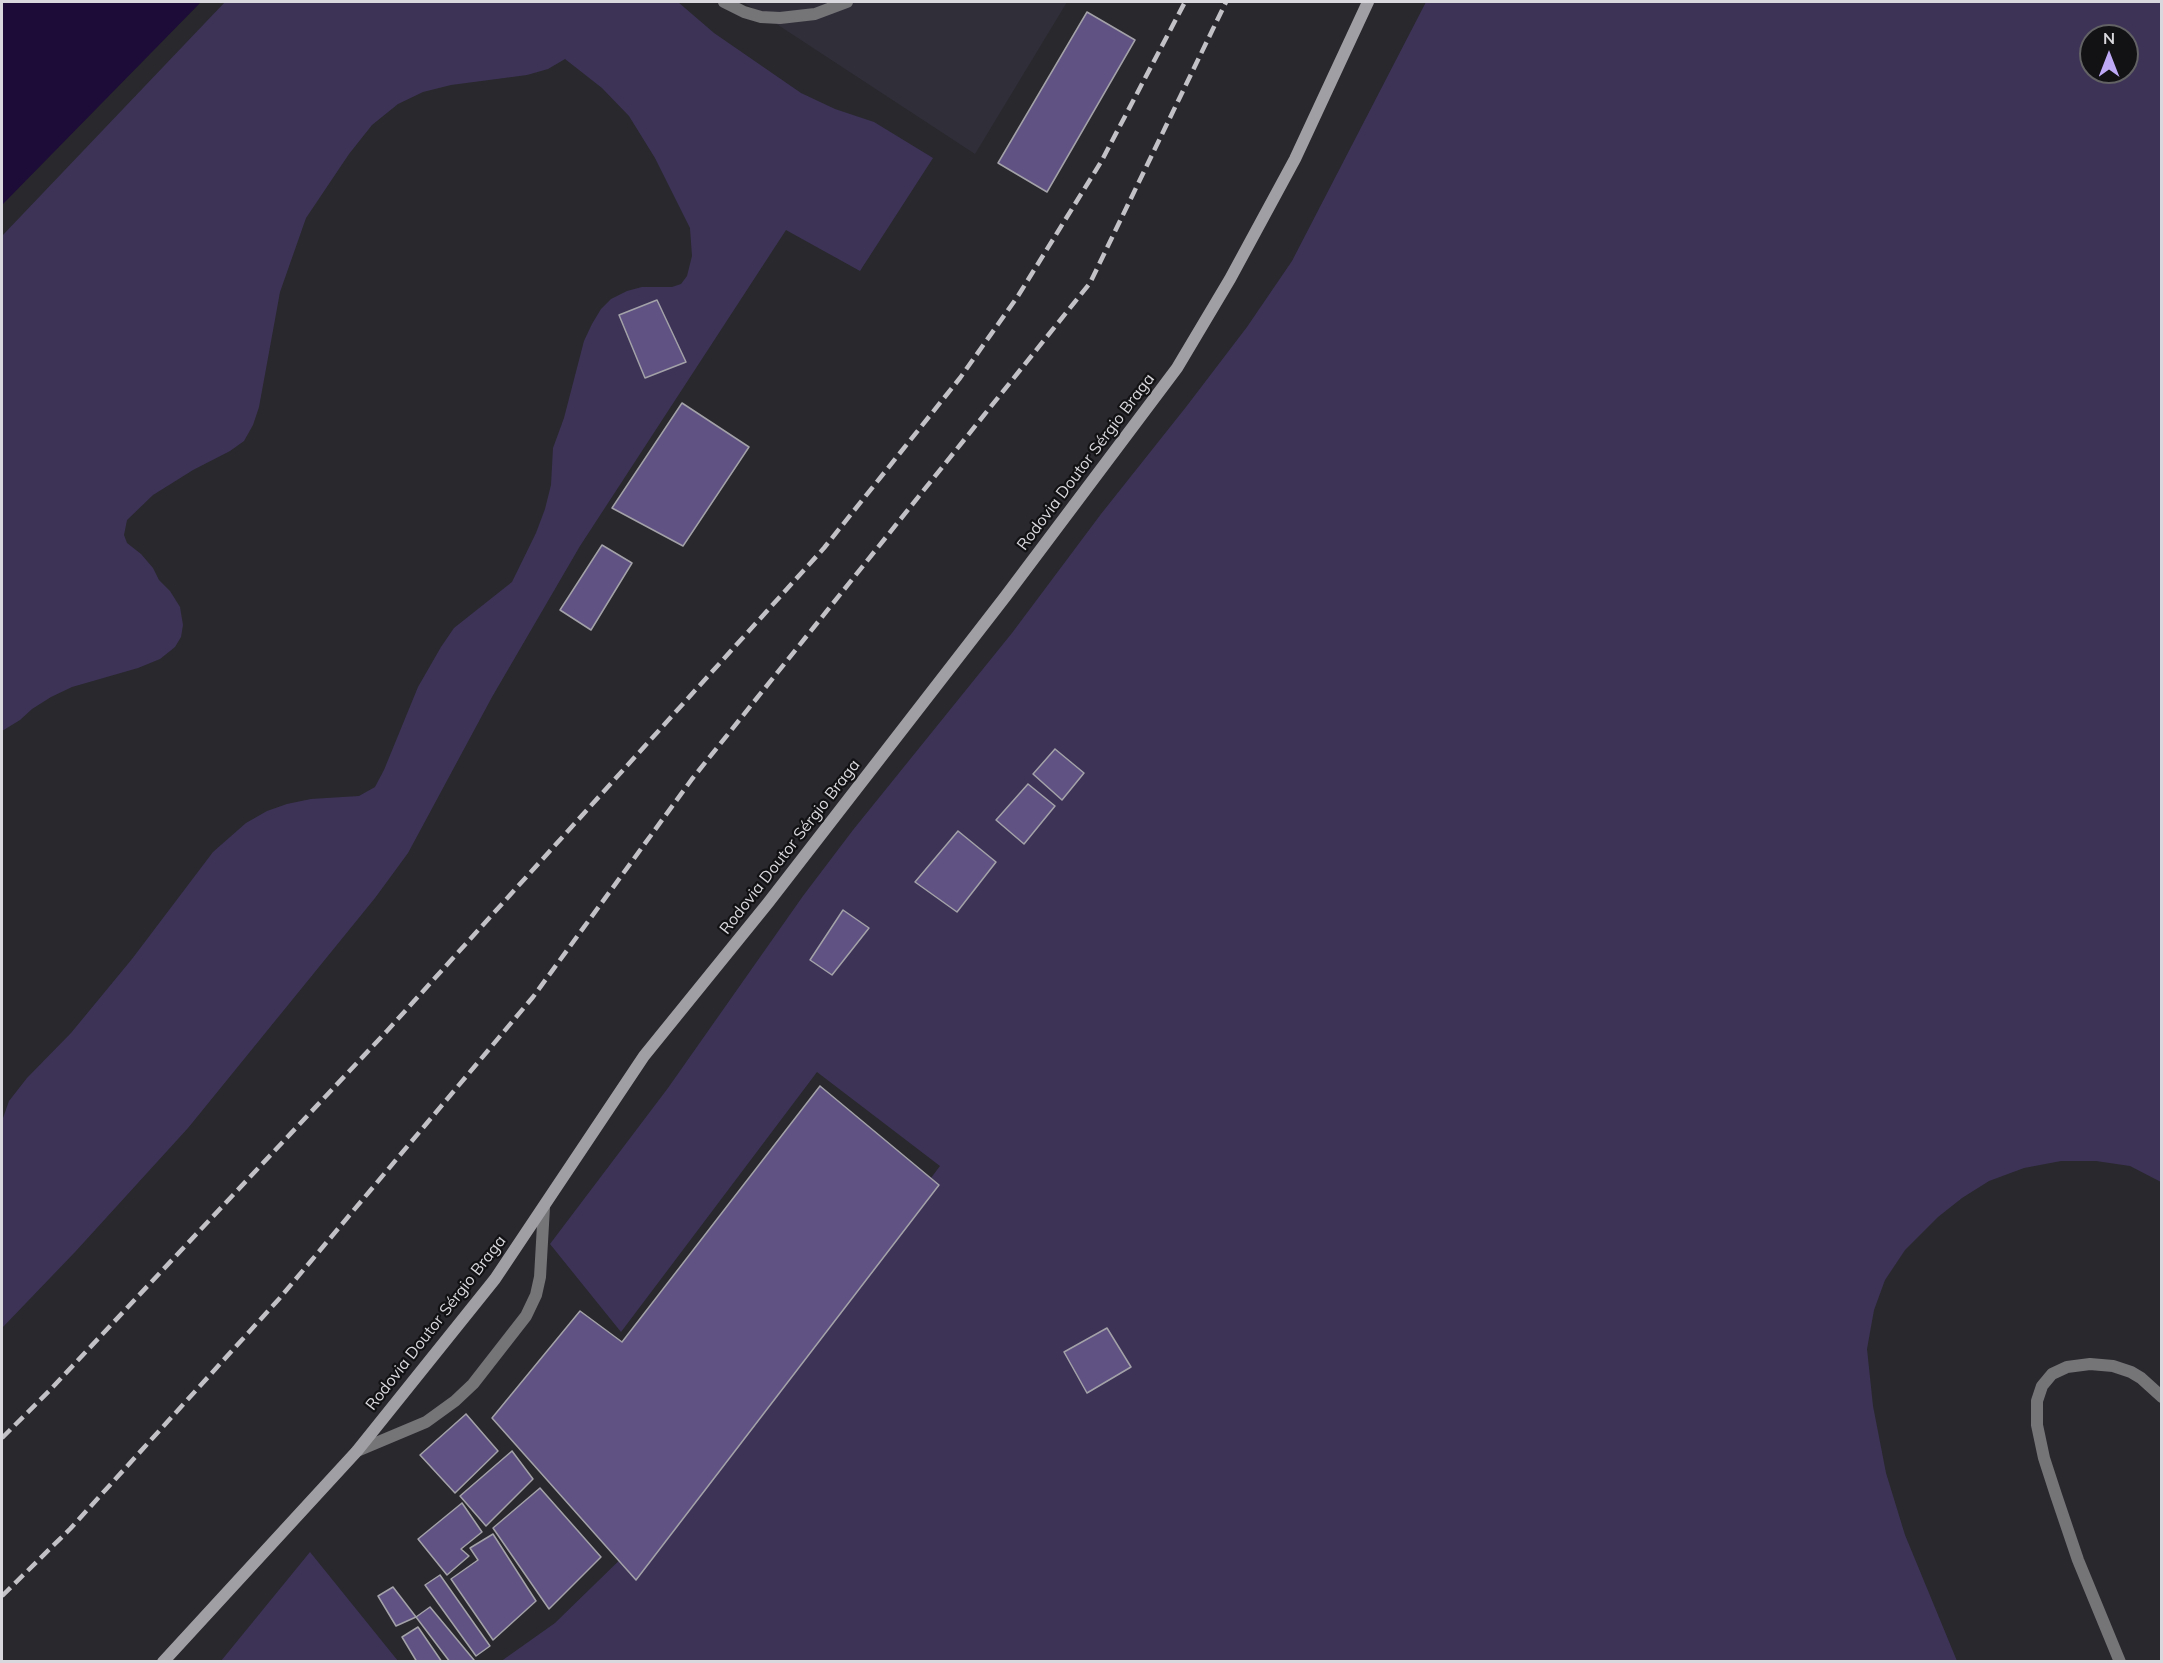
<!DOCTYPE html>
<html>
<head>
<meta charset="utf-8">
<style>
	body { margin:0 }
	#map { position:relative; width:2163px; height:1663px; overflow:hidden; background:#29282d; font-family:Mulish,sans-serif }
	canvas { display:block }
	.frame { position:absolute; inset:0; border:3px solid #d9d8dc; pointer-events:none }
	.north { position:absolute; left:2079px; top:24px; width:60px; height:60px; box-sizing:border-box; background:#121114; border:2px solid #626164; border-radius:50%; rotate:0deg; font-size:16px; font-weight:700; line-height:24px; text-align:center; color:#d9d8dc }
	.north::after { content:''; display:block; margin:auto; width:21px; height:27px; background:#bda9f5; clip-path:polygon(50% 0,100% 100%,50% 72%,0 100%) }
</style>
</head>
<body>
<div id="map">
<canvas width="2163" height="1663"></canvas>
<div class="frame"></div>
<div class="north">N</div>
</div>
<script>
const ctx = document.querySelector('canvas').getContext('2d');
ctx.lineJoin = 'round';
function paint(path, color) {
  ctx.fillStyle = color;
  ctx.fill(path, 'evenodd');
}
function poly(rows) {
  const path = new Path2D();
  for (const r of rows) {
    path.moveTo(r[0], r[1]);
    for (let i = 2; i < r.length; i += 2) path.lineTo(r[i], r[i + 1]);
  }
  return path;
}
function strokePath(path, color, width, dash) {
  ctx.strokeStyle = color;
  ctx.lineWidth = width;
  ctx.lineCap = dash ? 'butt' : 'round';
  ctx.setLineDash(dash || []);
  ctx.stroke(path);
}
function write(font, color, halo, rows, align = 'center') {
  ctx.font = font + ' Mulish,sans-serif';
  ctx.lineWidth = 4.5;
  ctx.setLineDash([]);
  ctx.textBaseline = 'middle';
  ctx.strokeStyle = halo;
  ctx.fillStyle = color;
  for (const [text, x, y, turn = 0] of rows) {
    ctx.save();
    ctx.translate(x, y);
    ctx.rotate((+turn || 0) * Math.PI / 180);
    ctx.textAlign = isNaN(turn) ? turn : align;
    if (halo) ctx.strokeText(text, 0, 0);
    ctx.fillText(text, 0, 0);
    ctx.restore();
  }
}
const built = poly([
	[743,2,1067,2,975,154]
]);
const green = poly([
	[225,2,678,2,714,33,801,93,835,109,874,122,933,158,860,271,786,230,580,546,492,697,408,853,375,898,188,1128,75,1252,2,1328,2,1121,9,1101,27,1078,71,1033,132,959,213,852,246,823,267,811,287,804,311,799,359,796,375,787,384,770,418,687,441,647,454,628,512,582,536,533,545,509,551,485,553,448,564,418,584,341,592,324,601,309,611,299,627,291,642,287,672,287,681,284,687,276,692,256,690,228,655,158,629,116,602,88,565,59,548,69,527,75,451,85,423,92,398,104,372,125,349,154,306,218,280,292,259,407,253,425,244,441,230,451,193,470,153,495,127,520,124,535,127,543,141,554,153,568,159,580,170,591,180,607,183,625,181,637,175,647,160,659,138,668,72,687,51,697,32,709,20,720,2,731,2,236],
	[1426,2,2161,2,2161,1182,2130,1166,2096,1161,2061,1161,2024,1168,1989,1181,1962,1198,1938,1217,1905,1250,1885,1280,1874,1310,1867,1349,1873,1406,1886,1473,1905,1535,1957,1661,500,1662,555,1623,671,1510,778,1381,940,1166,817,1072,621,1332,550,1244,668,1088,803,896,853,830,1012,633,1101,514,1186,407,1247,327,1292,261],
	[2091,36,2127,36,2127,72,2091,72],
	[310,1552,398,1661,221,1661]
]);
const water = poly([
	[2,2,201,2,2,205]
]);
const building = poly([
	[1087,12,1135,40,1047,192,998,163,1087,12],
	[657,300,686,362,645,378,619,315,657,300],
	[682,403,749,447,683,546,612,508,682,403],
	[602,545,632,563,591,630,560,610,602,545],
	[1055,749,1084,773,1062,800,1033,774,1055,749],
	[1028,784,1055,806,1024,844,996,820,1028,784],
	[958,831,996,862,957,912,915,882,958,831],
	[843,910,869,928,832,975,810,960,843,910],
	[820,1086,939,1185,636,1580,492,1418,580,1311,622,1342,820,1086],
	[1107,1328,1131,1367,1087,1393,1064,1352,1107,1328],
	[466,1414,498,1451,455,1493,420,1455,466,1414],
	[512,1451,533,1479,486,1526,460,1496,512,1451],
	[540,1488,601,1557,549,1609,493,1528,540,1488],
	[462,1503,482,1532,461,1549,469,1556,447,1575,418,1539,462,1503],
	[493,1534,536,1601,493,1640,451,1579,478,1560,470,1548,493,1534],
	[440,1575,490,1646,476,1656,425,1585,440,1575],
	[393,1587,416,1617,396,1626,378,1596,393,1587],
	[430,1607,474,1660,472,1662,450,1662,416,1617,430,1607],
	[418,1627,442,1662,417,1662,402,1637,418,1627]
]);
const lane = poly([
	[724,2,744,12,761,17,780,18,815,14,847,2],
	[357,1451,426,1422,455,1401,473,1384,526,1316,536,1295,540,1277,544,1207]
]);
const street = poly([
	[2120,1662,2078,1560,2056,1495,2044,1458,2037,1425,2037,1401,2042,1386,2052,1374,2067,1367,2090,1364,2113,1366,2131,1372,2141,1378,2162,1397]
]);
const secondary = poly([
	[163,1662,357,1451,495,1279,644,1056,768,903,1005,597,1177,368,1230,279,1295,159,1368,2]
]);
const rail = poly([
	[2,1438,50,1390,387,1031,824,548,960,378,1018,296,1101,162,1185,2],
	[2,1596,70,1529,279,1299,533,997,692,779,1090,283,1226,2]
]);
const streetNames = [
	["Rodovia Doutor Sérgio Braga",1086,462,-53],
	["Rodovia Doutor Sérgio Braga",790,847,-52],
	["Rodovia Doutor Sérgio Braga",436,1323,-52]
];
paint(built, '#302e39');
paint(green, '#3d3357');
paint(water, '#1c0c37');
paint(building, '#605384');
strokePath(building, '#a4a2a9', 1.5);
strokePath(lane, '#757477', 12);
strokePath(street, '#757477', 12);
strokePath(secondary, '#a09fa4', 12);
strokePath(rail, '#c2c1c6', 4.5, [12, 6]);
write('16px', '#d9d8dc', '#121114', streetNames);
</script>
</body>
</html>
